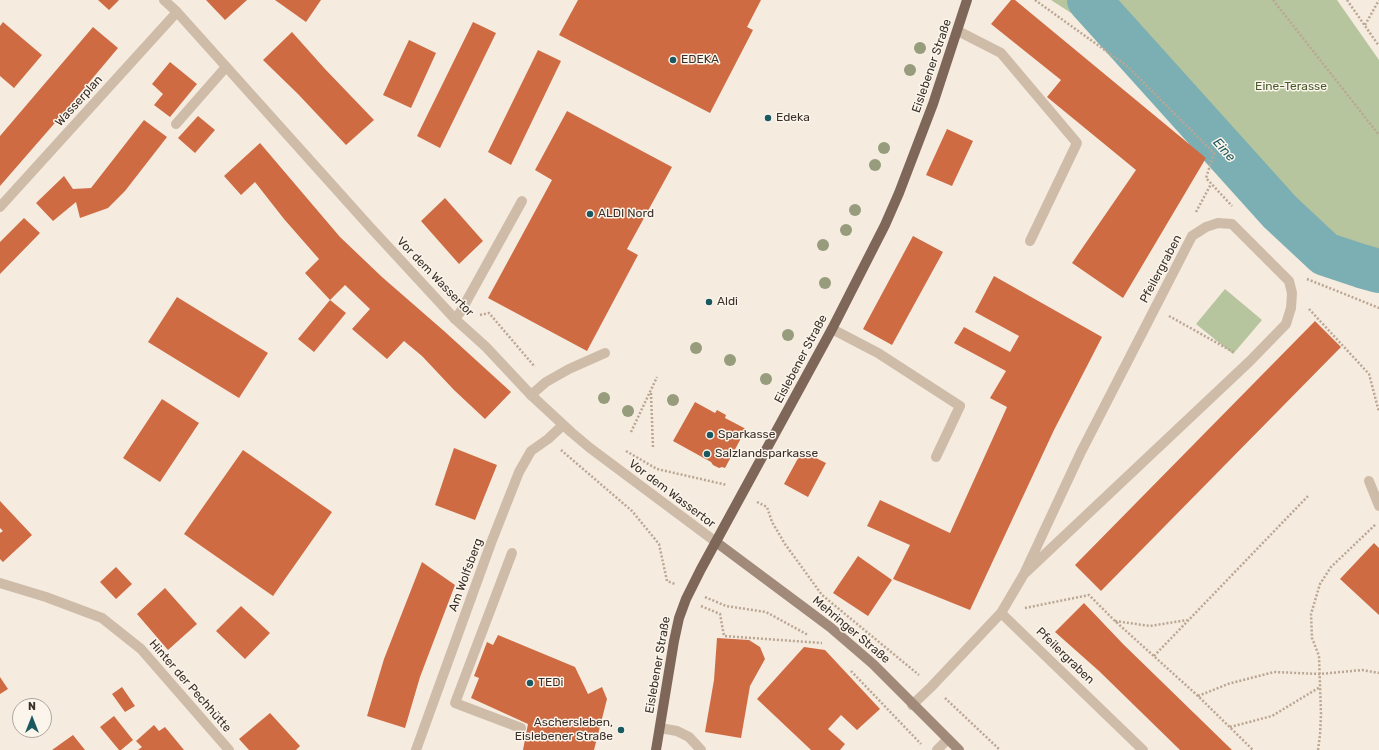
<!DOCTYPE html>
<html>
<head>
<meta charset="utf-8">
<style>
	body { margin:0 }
	#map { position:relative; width:1379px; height:750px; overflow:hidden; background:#f5ebdf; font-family:Rubik,sans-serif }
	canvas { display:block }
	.north { position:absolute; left:12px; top:698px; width:40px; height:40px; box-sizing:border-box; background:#fbf5ec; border:1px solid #aea69e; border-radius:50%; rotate:0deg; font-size:11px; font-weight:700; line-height:16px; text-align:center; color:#3b3029 }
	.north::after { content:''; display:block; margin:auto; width:14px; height:18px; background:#1b5960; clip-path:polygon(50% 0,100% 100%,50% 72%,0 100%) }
</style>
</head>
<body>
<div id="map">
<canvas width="1379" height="750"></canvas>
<div class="north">N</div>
</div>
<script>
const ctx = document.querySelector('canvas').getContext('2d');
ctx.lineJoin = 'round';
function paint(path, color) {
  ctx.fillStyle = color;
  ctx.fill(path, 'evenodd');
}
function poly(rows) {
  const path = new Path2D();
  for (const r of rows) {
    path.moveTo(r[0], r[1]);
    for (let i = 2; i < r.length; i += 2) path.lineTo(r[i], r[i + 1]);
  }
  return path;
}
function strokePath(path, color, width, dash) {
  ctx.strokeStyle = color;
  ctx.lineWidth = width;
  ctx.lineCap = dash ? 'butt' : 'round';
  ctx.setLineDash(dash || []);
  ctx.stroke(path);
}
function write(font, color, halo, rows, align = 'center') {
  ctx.font = font + ' Rubik,sans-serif';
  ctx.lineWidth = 3;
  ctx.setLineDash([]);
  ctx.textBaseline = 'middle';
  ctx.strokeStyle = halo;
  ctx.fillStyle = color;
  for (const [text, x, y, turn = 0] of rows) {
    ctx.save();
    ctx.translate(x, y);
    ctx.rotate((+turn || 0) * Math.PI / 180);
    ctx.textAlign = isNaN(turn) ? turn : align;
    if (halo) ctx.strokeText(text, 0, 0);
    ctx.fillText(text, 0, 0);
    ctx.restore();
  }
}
const green = poly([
	[1051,0,1337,0,1379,60,1379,293,1320,269,1214,131,1124,47],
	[1225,289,1262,320,1233,354,1196,324]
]);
const river = poly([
	[1089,0,1280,212,1325,254,1361,266,1379,271]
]);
const building = poly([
	[98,0,119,0,109,10],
	[206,0,247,0,225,20],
	[275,0,321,0,306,22],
	[578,0,761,0,747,27,753,30,710,113,559,35],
	[1011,0,1015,0,1206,158,1123,298,1072,263,1136,170,1047,97,1061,80,991,24],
	[3,22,42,55,14,88,0,76,0,26],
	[473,22,496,33,440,148,417,136],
	[93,27,118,48,60,117,0,186,0,136],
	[292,32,325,69,374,120,346,145,298,94,263,60],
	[409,40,436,53,411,108,383,95],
	[538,50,561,61,511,165,488,152],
	[170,62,197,84,170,117,154,105,163,94,152,84],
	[567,111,672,167,627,249,638,255,587,351,488,298,552,180,535,170],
	[198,116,215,130,195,153,178,138],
	[144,120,167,137,125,191,108,208,80,218,76,202,53,221,36,203,64,176,73,189,91,188],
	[947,129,973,141,952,186,926,175],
	[260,143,340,237,382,277,444,331,511,392,485,419,454,390,422,356,404,341,387,359,352,329,370,309,345,285,330,300,305,273,319,259,284,219,255,182,241,195,224,176],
	[445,198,483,241,459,264,421,221],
	[24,218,40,233,0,274,0,242],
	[913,236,943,252,892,345,863,329],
	[994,276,1102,337,1054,430,970,610,893,579,910,545,867,526,880,500,950,533,1007,407,990,398,1006,371,954,343,964,327,1010,352,1019,336,975,312],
	[177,297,268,353,239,398,148,342],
	[330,300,346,313,314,352,298,339],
	[1315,321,1341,347,1101,591,1075,565],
	[162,399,199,423,160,482,123,458],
	[695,402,715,413,717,410,726,415,725,418,746,429,725,468,722,467,719,468,713,465,711,462,673,441],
	[454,448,497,465,475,520,435,505],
	[243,450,332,512,273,596,184,534],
	[802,451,826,463,808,497,784,484],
	[0,501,32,535,3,562,0,559,0,533,3,531,0,528],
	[1374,543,1379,548,1379,615,1340,579],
	[858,556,892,580,868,616,833,593],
	[422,562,455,585,420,677,405,728,367,716,384,659],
	[116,567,132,584,116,599,100,582],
	[165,588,197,624,168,650,137,614],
	[1084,603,1123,644,1232,750,1180,750,1099,671,1055,632],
	[241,606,270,633,245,659,216,631],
	[498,635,575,667,588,694,602,687,607,699,594,750,523,750,528,724,471,698,479,678,474,676,487,642,493,645],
	[717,638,749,640,760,647,765,659,750,686,741,738,705,732,714,680],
	[804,647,825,650,880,709,857,730,841,715,828,729,845,744,840,750,811,750,757,699],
	[0,677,8,689,0,694],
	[122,687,135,706,125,712,112,694],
	[270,713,300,746,296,750,249,750,239,739],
	[114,716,133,740,121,750,119,750,100,727],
	[154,725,159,731,165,727,184,750,138,750,142,747,136,741],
	[73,735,85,750,52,750]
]);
const path = poly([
	[1035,0,1127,66,1214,153,1206,178,1232,206],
	[1273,0,1379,135],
	[1347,0,1379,46],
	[1365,25,1379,0],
	[1196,212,1211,184],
	[1307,279,1379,308],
	[1309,309,1369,374,1379,412],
	[480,315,489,313,535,367],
	[1169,316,1235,353],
	[651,393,653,448],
	[631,432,657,377],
	[561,450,632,511,659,544,667,581,675,584],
	[626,451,657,469,727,485],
	[757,502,767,507,772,522,785,544,822,595,919,675],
	[705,597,726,606,766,612,808,635],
	[701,606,720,614,724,636,822,643],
	[1025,608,1089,595,1115,621,1198,696,1253,750],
	[1115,621,1150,626,1187,620],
	[1154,656,1308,496],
	[851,671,921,744],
	[1198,696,1228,684,1274,672,1320,674,1362,670,1379,673],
	[945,698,1000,750],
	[1230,727,1272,716,1320,687],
	[1318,750,1320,735,1321,714,1319,656,1312,638,1311,614,1320,584,1331,567,1376,524]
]);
const service = poly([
	[958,31,1001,53,1077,143,1030,241],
	[176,124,226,67],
	[455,319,461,311,522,201],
	[832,329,878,353,960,406,936,457],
	[531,395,546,382,569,369,605,353],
	[512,553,455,703,521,728]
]);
const minor = poly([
	[164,0,177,12,370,227,455,319,486,347,531,395,571,432,590,448,716,542],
	[0,207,177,12],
	[1369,481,1379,506],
	[0,583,46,597,102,618,141,649,229,750],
	[1001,613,1143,750],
	[912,705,932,686,1001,613,1024,574,1250,361,1286,324,1291,308,1292,293,1289,281,1232,224,1218,223,1206,227,1192,236,1081,452,1024,574],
	[660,728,677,731,689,737,701,750],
	[416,750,491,543,519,472,531,451,548,439,563,425],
	[937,750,948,739]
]);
const secondary = poly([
	[716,542,830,627,873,664,959,750]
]);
const primary = poly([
	[656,750,674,641,679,618,686,599,701,569,832,329,885,225,899,193,933,104,967,0]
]);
const trees = [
	[920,48],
	[910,70],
	[884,148],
	[875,165],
	[855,210],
	[846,230],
	[823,245],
	[825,283],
	[788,335],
	[696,348],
	[730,360],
	[766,379],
	[604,398],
	[673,400],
	[628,411]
];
const markers = [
	[673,60,4,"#1b5960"],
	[768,118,4,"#1b5960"],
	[590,214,4,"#1b5960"],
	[709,302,4,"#1b5960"],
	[710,435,4,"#1b5960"],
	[707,454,4,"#1b5960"],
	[530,683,4,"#1b5960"],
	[621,730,4,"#1b5960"]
];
const poiNames = [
	["EDEKA",681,60],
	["Edeka",776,118],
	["ALDI Nord",598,214],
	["Aldi",717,302],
	["Sparkasse",718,435],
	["Salzlandsparkasse",715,454],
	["TEDi",538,683],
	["Aschersleben,",613,723,"right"],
	["Eislebener Straße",613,737,"right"]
];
const streetNames = [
	["Eislebener Straße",932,66,-71],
	["Wasserplan",79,101,-48],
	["Pfeilergraben",1161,269,-62],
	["Vor dem Wassertor",435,277,46],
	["Eislebener Straße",801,359,-62],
	["Vor dem Wassertor",672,494,37],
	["Am Wolfsberg",466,575,-70],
	["Mehringer Straße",851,630,40],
	["Pfeilergraben",1065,656,44],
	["Eislebener Straße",658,665,-80],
	["Hinter der Pechhütte",190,686,49]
];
const parkNames = [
	["Eine-Terasse",1291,87]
];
const waterNames = [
	["Eine",1224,150,48]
];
paint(green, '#b6c59d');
strokePath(river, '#7bafb4', 44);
paint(building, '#cf6b43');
strokePath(path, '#baa693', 2.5, [2, 2]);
strokePath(service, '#cebca9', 10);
strokePath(minor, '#cebca9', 10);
strokePath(secondary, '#a28a7a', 10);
strokePath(primary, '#7e6759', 10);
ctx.fillStyle = '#969c7c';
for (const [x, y] of trees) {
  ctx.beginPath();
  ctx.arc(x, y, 6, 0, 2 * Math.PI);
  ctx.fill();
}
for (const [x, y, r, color] of markers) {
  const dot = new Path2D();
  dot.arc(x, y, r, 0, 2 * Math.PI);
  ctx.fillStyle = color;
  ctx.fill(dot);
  strokePath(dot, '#fbf5ec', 1.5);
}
write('12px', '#3b3029', '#fbf5ec', poiNames, 'left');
write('12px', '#3b3029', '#fbf5ec', streetNames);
write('12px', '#485b2b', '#fbf5ec', parkNames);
write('italic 13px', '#1b5960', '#fbf5ec', waterNames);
</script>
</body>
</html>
